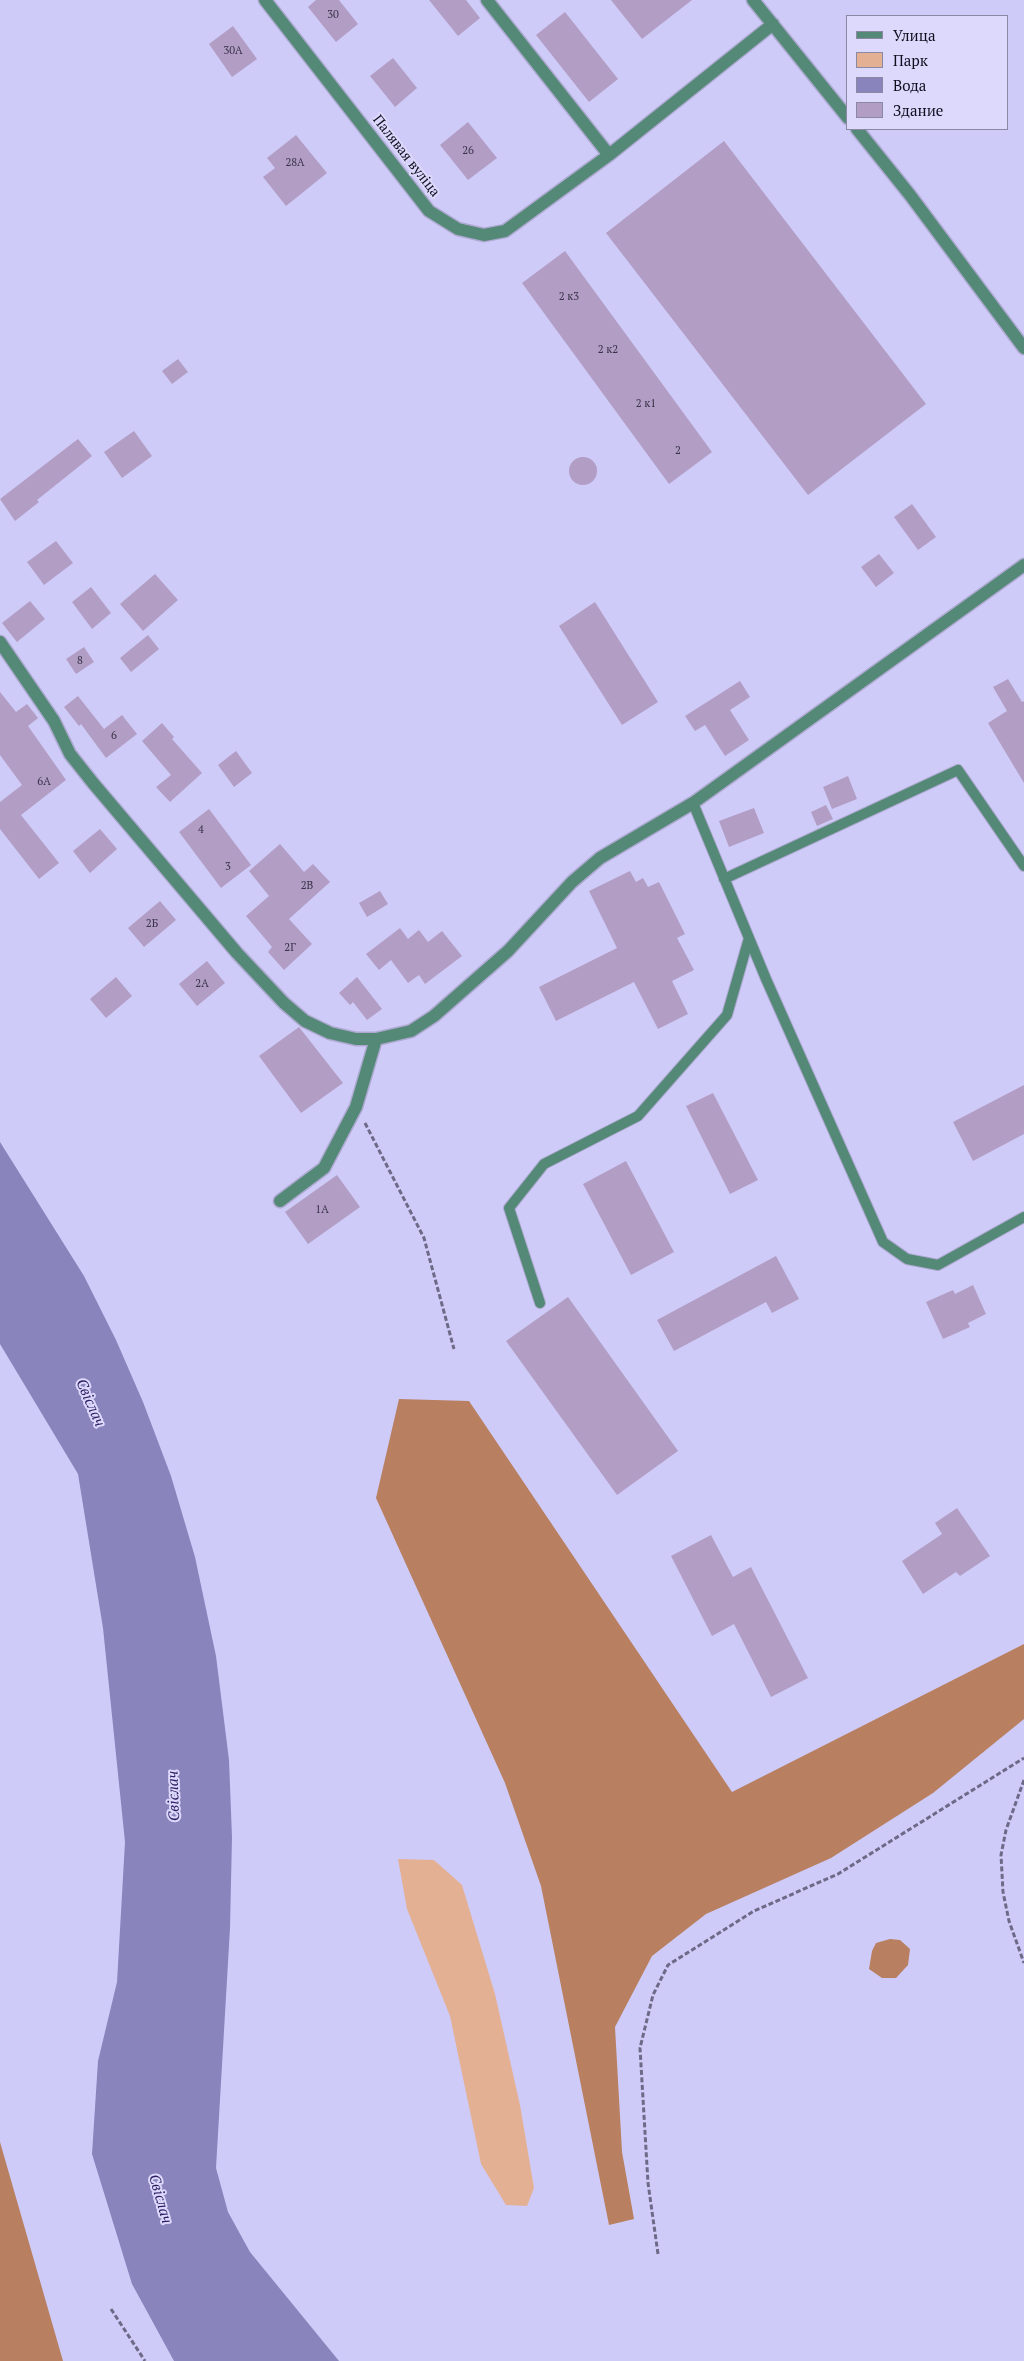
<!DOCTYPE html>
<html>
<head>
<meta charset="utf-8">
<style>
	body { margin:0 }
	#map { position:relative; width:1024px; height:2361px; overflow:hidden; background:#cfcbf8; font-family:"PT Serif",serif }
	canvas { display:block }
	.legend { position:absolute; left:846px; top:15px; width:162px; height:115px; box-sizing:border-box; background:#dcd9fd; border:1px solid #8b88a4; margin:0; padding:6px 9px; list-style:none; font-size:15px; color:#110f1e }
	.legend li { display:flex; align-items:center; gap:10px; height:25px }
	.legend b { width:25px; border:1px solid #8b88a4 }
</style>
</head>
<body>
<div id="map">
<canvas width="1024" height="2361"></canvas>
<ul class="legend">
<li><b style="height:6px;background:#538976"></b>Улица</li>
<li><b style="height:14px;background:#e4b094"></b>Парк</li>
<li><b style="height:14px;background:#8a84bc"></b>Вода</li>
<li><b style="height:14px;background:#b29dc5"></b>Здание</li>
</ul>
</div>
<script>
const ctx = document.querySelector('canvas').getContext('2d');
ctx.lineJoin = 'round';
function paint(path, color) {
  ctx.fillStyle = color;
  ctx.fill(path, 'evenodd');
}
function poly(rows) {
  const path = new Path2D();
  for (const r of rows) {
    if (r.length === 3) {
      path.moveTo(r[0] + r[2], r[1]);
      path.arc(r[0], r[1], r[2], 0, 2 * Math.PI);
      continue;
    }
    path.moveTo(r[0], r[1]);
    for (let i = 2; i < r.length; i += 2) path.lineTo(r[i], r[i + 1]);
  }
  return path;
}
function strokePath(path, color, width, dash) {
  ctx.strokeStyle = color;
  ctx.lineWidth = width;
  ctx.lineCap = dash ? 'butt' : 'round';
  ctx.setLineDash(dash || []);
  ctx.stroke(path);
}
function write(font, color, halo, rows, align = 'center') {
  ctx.font = font + ' "PT Serif",serif';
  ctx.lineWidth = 4;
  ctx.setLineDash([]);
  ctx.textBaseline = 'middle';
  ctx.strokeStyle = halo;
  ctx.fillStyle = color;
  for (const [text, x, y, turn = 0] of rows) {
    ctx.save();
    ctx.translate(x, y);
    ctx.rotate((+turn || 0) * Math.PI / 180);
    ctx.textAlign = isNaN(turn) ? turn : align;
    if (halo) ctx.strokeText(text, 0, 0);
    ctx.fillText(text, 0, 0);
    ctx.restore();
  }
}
const green = poly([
	[398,1859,434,1860,462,1885,495,1994,520,2105,534,2188,527,2206,506,2205,481,2164,450,2016,407,1909]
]);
const forest = poly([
	[399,1399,469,1401,732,1792,1024,1644,1024,1719,933,1793,831,1858,706,1914,652,1956,615,2027,622,2152,634,2219,609,2225,541,1886,505,1783,376,1498],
	[890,1939,900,1940,910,1949,908,1965,896,1978,882,1978,869,1969,872,1951,876,1943],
	[0,2142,63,2361,0,2361]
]);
const water = poly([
	[0,1142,84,1276,116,1340,143,1402,171,1476,195,1557,216,1656,229,1760,232,1837,230,1928,216,2168,228,2212,250,2252,339,2361,174,2361,132,2284,92,2154,98,2061,117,1982,125,1842,103,1628,78,1474,0,1344]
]);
const building = poly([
	[316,0,339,0,358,24,336,42,308,7],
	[429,0,466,0,480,18,458,36],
	[611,0,692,0,642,39],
	[565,12,618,79,589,102,536,35],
	[233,26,257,59,232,77,209,44],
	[393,58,417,88,395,107,370,76],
	[468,122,497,158,468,180,440,145],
	[296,135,327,173,286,206,263,177,275,168,267,158],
	[724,141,926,404,808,495,606,233],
	[565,251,712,452,669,484,522,283],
	[178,359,188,372,172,384,162,371],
	[134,431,152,456,122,478,104,452],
	[78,439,92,456,37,500,39,502,15,521,0,499],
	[583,471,14],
	[912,504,936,537,918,550,894,517],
	[56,541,73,563,44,585,27,562],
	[879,554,894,573,876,587,861,567],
	[155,574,178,600,143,631,120,604],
	[91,587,111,613,92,629,72,602],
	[30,601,45,619,17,642,2,623],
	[595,602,658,702,622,725,559,626],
	[148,635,159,649,131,672,120,658],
	[84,647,94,662,76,674,66,659],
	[1008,679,1022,702,1024,701,1024,783,988,723,1007,711,993,687],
	[740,681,750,697,730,710,749,740,725,756,705,725,695,731,685,716],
	[0,692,16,712,27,704,38,718,28,726,66,780,21,815,59,863,39,879,0,829,0,802,22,785,0,755],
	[78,696,104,729,122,715,137,734,106,758,81,724,79,726,64,707],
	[162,723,174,737,172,739,202,773,170,802,156,787,171,775,142,741],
	[236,751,252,773,234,787,218,765],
	[848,776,857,799,832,809,823,787],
	[826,805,833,819,817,826,811,812],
	[754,808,764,833,729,847,719,821],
	[209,809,251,865,221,888,179,832],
	[100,829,117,849,90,873,73,851],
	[280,844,304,872,313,864,330,882,289,919,312,944,284,970,268,952,272,947,246,916,269,896,249,871],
	[630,871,636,882,643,878,648,887,659,882,685,934,677,938,694,970,672,981,688,1014,658,1029,634,982,556,1021,539,987,617,948,589,891],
	[380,891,388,904,367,917,359,903],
	[160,901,176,920,144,947,128,928],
	[400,928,408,939,419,930,428,942,442,931,462,956,425,984,419,975,408,983,391,960,379,970,366,954],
	[207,961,225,983,197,1006,179,984],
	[116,977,132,996,106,1018,90,999],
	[357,977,382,1009,367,1020,353,1002,350,1005,339,993],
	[299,1027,343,1083,301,1113,259,1056],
	[1024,1085,1024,1134,973,1161,953,1122],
	[713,1093,758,1180,730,1194,686,1106],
	[626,1161,674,1252,631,1275,583,1184],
	[337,1175,360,1207,308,1244,285,1212],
	[776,1256,799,1299,772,1313,766,1302,674,1351,657,1320],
	[973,1285,986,1314,968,1323,970,1327,943,1339,926,1302,953,1290,955,1294],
	[568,1297,678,1451,617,1495,506,1341],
	[957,1508,990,1556,960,1576,956,1572,923,1594,902,1561,942,1534,935,1523],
	[711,1535,733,1577,751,1567,808,1678,771,1697,734,1624,712,1636,671,1556]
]);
const path = poly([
	[365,1123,424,1238,454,1349],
	[1024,1780,1006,1830,1001,1855,1003,1892,1009,1921,1024,1963],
	[658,2254,648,2183,640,2048,653,1995,668,1965,754,1911,838,1874,1024,1758],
	[111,2309,145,2361]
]);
const lane = poly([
	[693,803,766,979,883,1242,907,1259,938,1265,1024,1217],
	[724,879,958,770,1024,866],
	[540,1303,509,1208,544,1164,638,1116,727,1015,749,938]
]);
const street = poly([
	[265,0,429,211,458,229,484,235,505,231,609,155,773,24],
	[487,0,609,155],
	[753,0,848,118],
	[857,129,910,195,1024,348],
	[0,642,54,721,70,754,93,783,237,953,284,1003,305,1021,330,1033,356,1039,376,1039,411,1031,434,1016,508,951,572,882,600,858,693,803,1024,565],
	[280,1201,324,1168,356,1107,376,1039]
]);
const numberNames = [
	["30",333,15],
	["30А",233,51],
	["26",468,151],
	["28А",295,163],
	["2 к3",569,297],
	["2 к2",608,350],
	["2 к1",646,404],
	["2",678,451],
	["8",80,661],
	["6",114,736],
	["6А",44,782],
	["4",201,830],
	["3",228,867],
	["2В",307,886],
	["2Б",152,924],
	["2Г",290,948],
	["2А",202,984],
	["1А",322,1210]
];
const streetNames = [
	["Палявая вуліца",406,156,52]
];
const waterNames = [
	["Свіслач",90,1403,66],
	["Свіслач",174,1796,-92],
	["Свіслач",160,2199,74]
];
paint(green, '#e4b094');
paint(forest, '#b87f60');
paint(water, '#8a84bc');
paint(building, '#b29dc5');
strokePath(lane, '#ada9d1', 12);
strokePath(street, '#ada9d1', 15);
strokePath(path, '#6d6a88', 3, [5, 2.5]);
strokePath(lane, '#538976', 10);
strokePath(street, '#538976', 12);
write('11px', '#393248', null, numberNames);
write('14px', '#110f1e', '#dcd9fd', streetNames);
write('italic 15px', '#2e1d61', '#dcd9fd', waterNames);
</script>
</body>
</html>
